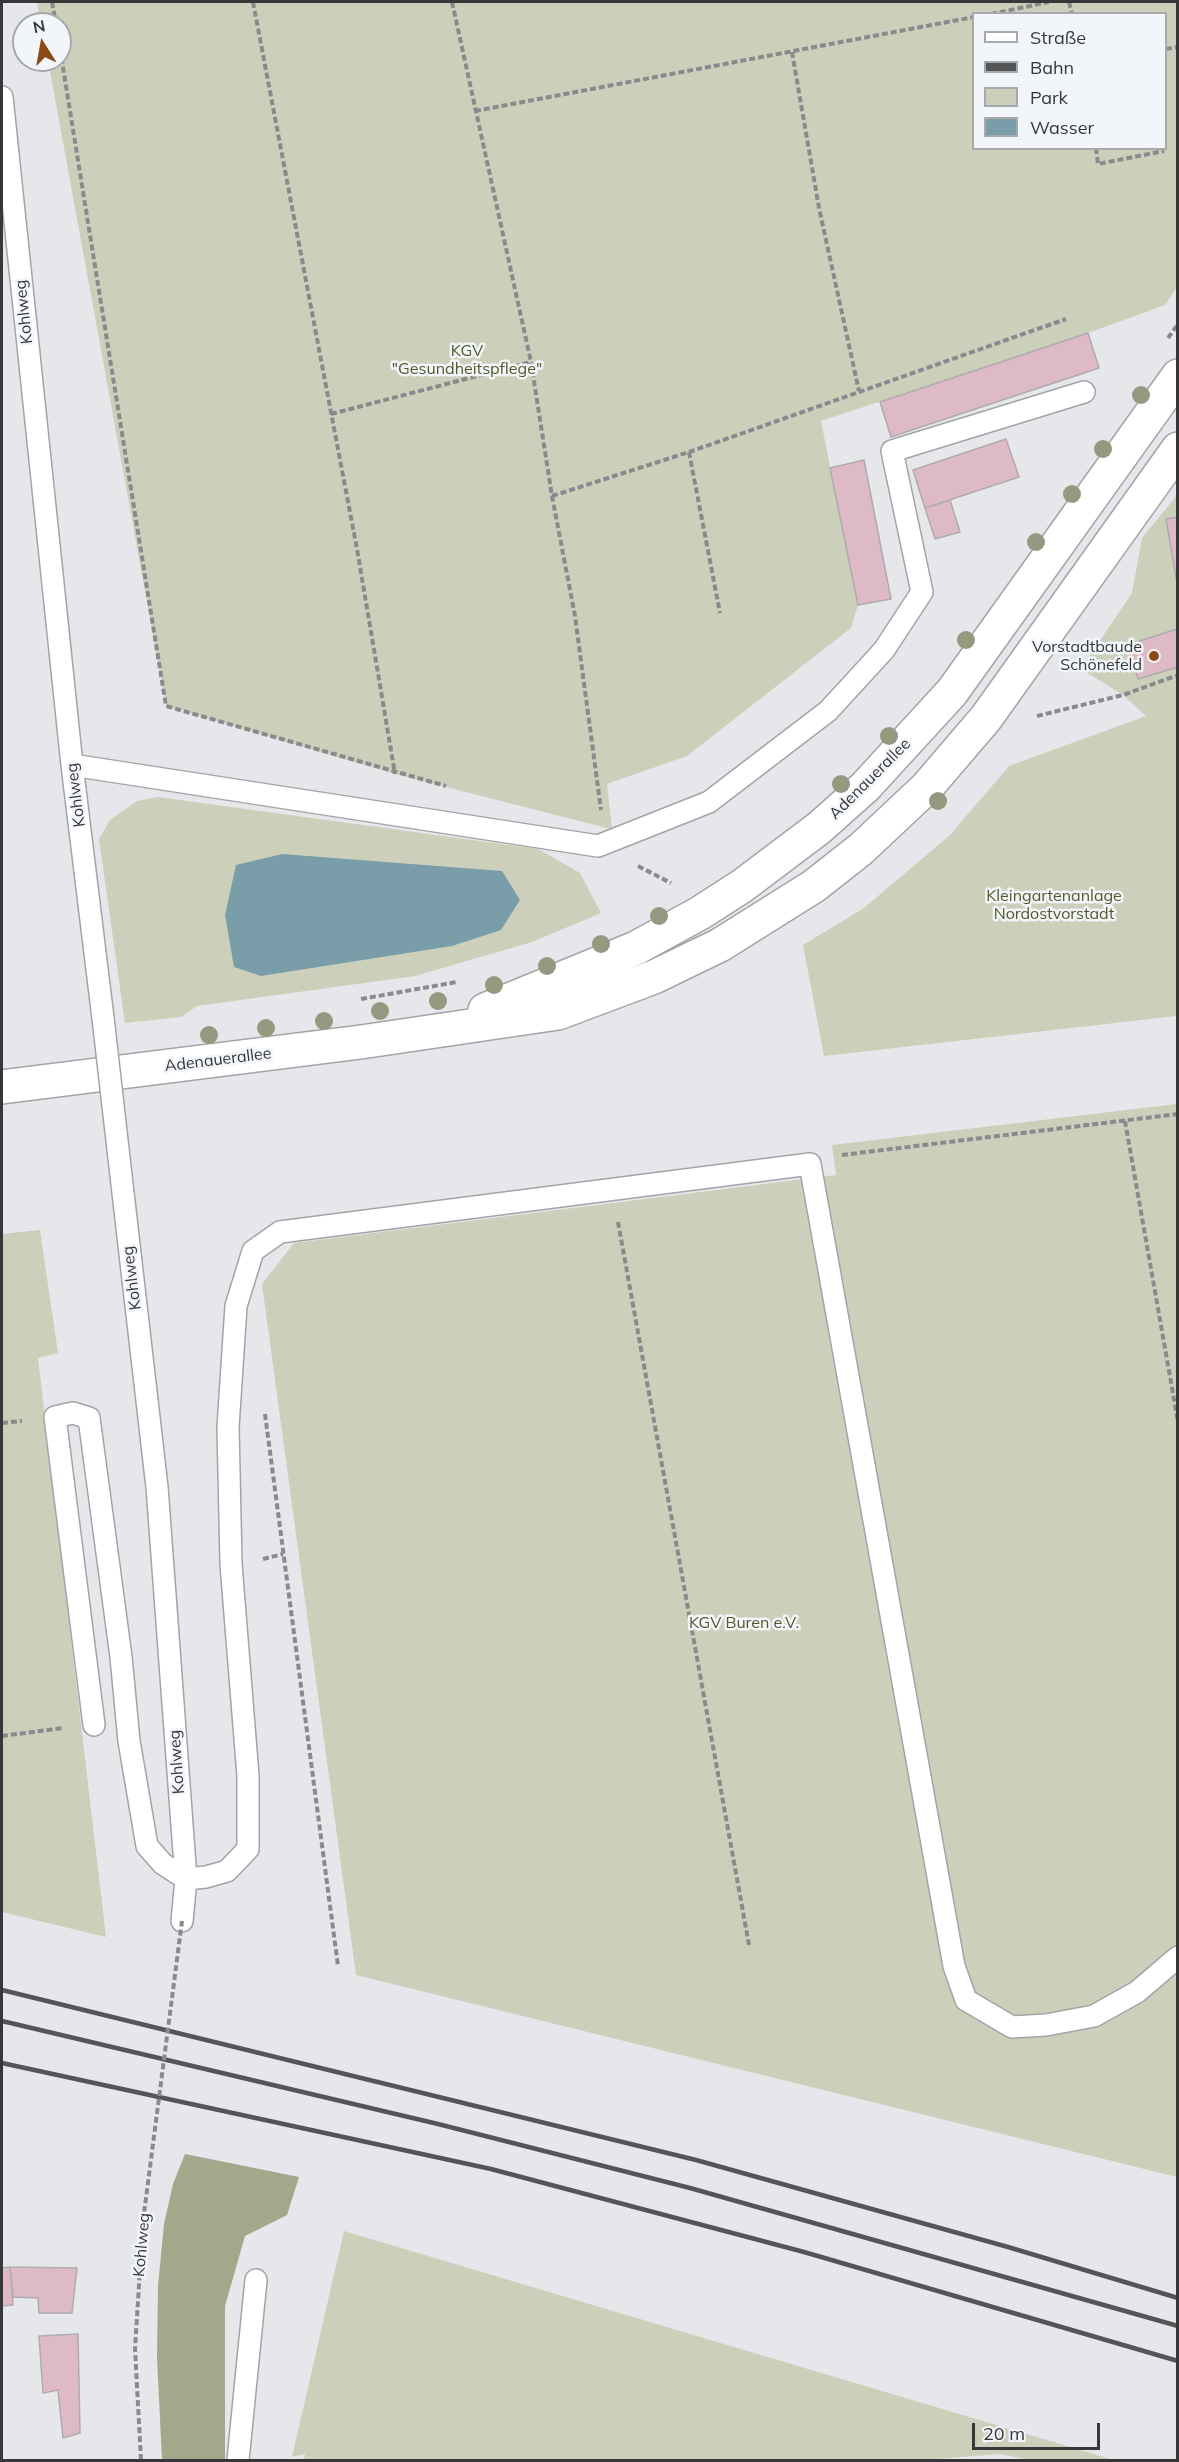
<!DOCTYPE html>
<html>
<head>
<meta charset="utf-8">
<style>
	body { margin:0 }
	#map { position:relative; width:1179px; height:2462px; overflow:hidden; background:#e5e7eb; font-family:Mulish,sans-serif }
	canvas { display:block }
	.frame { position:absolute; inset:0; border:3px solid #363739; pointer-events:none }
	.legend { position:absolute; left:972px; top:12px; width:195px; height:138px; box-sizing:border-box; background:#f2f5f9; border:2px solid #a7a9ac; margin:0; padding:8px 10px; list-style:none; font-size:18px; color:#363739 }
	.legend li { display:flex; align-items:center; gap:12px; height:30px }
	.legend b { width:30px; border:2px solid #a7a9ac }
	.north { position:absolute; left:12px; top:12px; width:60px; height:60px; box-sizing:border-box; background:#f2f5f9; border:2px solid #a7a9ac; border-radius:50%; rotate:349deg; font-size:16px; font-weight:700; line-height:24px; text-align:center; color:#363739 }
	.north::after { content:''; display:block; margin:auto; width:21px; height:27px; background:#8b4b14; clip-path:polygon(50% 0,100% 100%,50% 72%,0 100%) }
	.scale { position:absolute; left:972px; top:2423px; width:128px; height:27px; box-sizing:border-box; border:3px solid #363739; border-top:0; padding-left:8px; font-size:18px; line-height:21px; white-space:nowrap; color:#363739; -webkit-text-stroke:4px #f2f5f9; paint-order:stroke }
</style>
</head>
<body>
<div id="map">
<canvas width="1179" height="2462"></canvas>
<div class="frame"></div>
<ul class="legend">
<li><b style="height:8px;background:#fff"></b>Straße</li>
<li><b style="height:8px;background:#545557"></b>Bahn</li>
<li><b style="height:16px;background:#ccd0ba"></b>Park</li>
<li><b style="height:16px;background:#7a9ea9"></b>Wasser</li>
</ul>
<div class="north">N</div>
<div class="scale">20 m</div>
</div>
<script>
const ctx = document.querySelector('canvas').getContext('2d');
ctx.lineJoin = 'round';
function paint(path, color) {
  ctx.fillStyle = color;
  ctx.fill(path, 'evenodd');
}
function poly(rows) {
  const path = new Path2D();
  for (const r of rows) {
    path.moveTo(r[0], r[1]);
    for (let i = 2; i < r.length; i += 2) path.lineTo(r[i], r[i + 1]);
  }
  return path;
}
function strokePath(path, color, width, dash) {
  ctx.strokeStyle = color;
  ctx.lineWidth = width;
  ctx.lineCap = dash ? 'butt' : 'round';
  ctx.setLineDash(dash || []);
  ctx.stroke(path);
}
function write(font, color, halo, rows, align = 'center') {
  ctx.font = font + ' Mulish,sans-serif';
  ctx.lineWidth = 5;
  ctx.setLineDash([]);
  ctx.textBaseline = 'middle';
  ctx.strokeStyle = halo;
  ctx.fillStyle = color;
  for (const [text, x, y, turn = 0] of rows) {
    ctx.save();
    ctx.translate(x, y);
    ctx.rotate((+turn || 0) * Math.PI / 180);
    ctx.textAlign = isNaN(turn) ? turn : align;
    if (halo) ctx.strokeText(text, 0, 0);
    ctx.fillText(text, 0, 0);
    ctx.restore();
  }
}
const green = poly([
	[37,2,1177,2,1177,287,1165,305,1088,333,821,421,858,605,851,628,687,756,607,784,612,829,603,827,395,774,166,706,48,60,60,60,60,24,41,24],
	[974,14,1166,14,1166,148,974,148],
	[1177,495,1177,1016,824,1056,803,945,864,908,950,835,1009,766,1146,716,1123,695,1081,669,1132,593,1142,538],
	[158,797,538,849,580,873,601,913,532,942,415,976,197,1006,181,1017,125,1023,99,839,110,820,137,801],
	[1177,1104,1177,2177,356,1975,262,1284,294,1243,836,1175,832,1145],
	[40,1230,58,1353,38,1358,106,1937,2,1912,2,1234],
	[344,2231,1114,2460,1030,2460,1000,2454,926,2460,304,2460,305,2454,292,2457]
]);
const forest = poly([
	[185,2154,299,2177,287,2215,245,2236,225,2306,225,2460,162,2460,157,2357,158,2286,164,2224,173,2184]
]);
const water = poly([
	[282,854,502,871,520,900,501,930,452,946,261,976,234,967,225,915,236,865]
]);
const building = poly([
	[1088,333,1099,368,891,437,880,402,1088,333],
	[1006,439,1019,477,925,508,913,470,1006,439],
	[864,460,891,599,858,605,830,468,864,460],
	[950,500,960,532,935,539,925,508,950,500],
	[1178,517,1178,589,1166,519,1178,517],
	[1177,629,1178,667,1138,679,1127,645,1177,629],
	[10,2267,77,2268,72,2313,39,2313,38,2298,13,2297,10,2267],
	[10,2267,13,2305,2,2306,2,2268,10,2267],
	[78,2334,80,2433,63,2438,58,2390,43,2393,39,2336,78,2334]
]);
const path = poly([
	[52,2,56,24],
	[253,2,357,549,395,774],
	[452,2,531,362,552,496,575,616,601,810],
	[1069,2,1072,14],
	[991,14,1049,2],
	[60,49,166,706,446,786],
	[1166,49,1178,47],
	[792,52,819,208,859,391],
	[475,111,974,17],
	[1096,148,1098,164,1164,151],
	[1168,338,1178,324],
	[331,414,531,362],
	[689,452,1066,319],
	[552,496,689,452,720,613],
	[1037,716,1123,695,1178,675],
	[638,866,671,883],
	[361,999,457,982],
	[1125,1121,1178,1422],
	[842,1155,1178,1114],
	[618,1222,749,1945],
	[265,1414,338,1966],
	[2,1423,22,1421],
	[263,1559,283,1554],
	[2,1736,63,1728],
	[141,2460,135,2349,143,2221]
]);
const service = poly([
	[2,97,72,765,103,1018],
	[72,765,598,846,709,802,828,711,884,650,922,592,892,451,1084,392],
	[126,1219,157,1487,186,1879,182,1921],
	[94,1725,55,1417,73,1413,89,1418,121,1657,129,1741,147,1846,163,1864,186,1879,206,1877,227,1871,248,1849,248,1776,231,1564,228,1427,236,1306,253,1251,280,1232,810,1164,954,1966,966,2000,1012,2027,1046,2025,1094,2016,1137,1992,1178,1957],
	[238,2460,256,2280]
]);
const primary = poly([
	[485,1010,636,948,700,913,742,886,819,828,865,787,952,692,1178,376],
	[2,1087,361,1042,558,1013,654,977,720,945,814,886,861,849,927,787,986,718,1178,449]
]);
const rail = poly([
	[2,1990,696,2160,1008,2247,1178,2298],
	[2,2021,438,2124,690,2188,1178,2326],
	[2,2063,491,2169,804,2252,1178,2361]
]);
const pathBridge = poly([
	[143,2221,182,1921]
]);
const serviceBridge = poly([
	[103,1018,126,1219]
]);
const trees = [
	[1141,395],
	[1103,449],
	[1072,494],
	[1036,542],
	[966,640],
	[889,736],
	[841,784],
	[938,801],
	[659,916],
	[601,944],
	[547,966],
	[494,985],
	[438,1001],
	[380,1011],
	[324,1021],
	[266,1028],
	[209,1035]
];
const markers = [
	[1154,656,6,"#8b4b14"]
];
const streetNames = [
	["Kohlweg",24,312,-96],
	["Adenauerallee",870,779,-45],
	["Kohlweg",76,795,-97],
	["Adenauerallee",218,1060,-7],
	["Kohlweg",132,1278,-97],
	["Kohlweg",177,1762,-94],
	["Kohlweg",142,2245,-85]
];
const parkNames = [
	["KGV",467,351],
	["\"Gesundheitspflege\"",467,369],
	["Kleingartenanlage",1054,896],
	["Nordostvorstadt",1054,914],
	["KGV Buren e.V.",744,1623]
];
const poiNames = [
	["Vorstadtbaude",1142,647],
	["Schönefeld",1142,665]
];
paint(green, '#ccd0ba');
paint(forest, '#a2a889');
paint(water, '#7a9ea9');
paint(building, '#ddbac5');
strokePath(building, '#b0abac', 1.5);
strokePath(service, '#a2a4a7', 24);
strokePath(primary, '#a2a4a7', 36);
strokePath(path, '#898a8d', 4, [6, 3]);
strokePath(service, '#fff', 21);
strokePath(primary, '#fff', 33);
strokePath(rail, '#545557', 4.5);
strokePath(serviceBridge, '#a2a4a7', 24, []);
strokePath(pathBridge, '#898a8d', 4, [6, 3]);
strokePath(serviceBridge, '#fff', 21);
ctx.fillStyle = '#94997f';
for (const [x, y] of trees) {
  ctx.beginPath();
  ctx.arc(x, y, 9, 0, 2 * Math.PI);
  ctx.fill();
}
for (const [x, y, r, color] of markers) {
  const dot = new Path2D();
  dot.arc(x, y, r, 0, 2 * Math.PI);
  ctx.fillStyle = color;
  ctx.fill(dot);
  strokePath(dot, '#f2f5f9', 2);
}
write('16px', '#363739', '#f2f5f9', streetNames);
write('16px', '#525927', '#f2f5f9', parkNames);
write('16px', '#363739', '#f2f5f9', poiNames, 'right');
</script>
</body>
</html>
